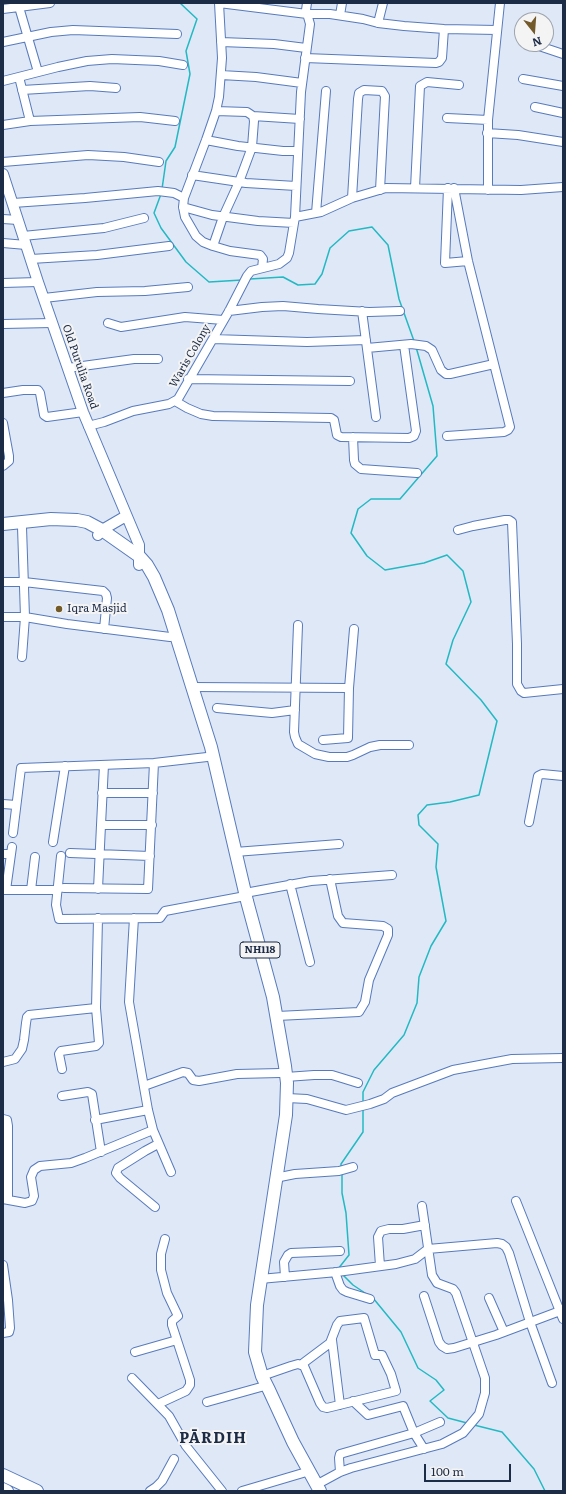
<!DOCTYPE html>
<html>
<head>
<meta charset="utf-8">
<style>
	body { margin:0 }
	#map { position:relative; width:566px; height:1494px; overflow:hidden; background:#dfe8f6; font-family:Literata,serif }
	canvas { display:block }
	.frame { position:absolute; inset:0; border:4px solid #1c2b46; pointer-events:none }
	.north { position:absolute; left:514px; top:12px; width:40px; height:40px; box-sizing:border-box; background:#f4f4f4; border:1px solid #9ea4ae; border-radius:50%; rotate:163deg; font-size:11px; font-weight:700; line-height:16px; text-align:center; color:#1c2b46 }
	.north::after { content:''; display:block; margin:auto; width:14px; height:18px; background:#735a2b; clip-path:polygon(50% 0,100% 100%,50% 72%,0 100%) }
	.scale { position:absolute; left:424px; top:1464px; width:87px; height:18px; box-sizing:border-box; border:2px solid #1c2b46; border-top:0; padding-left:5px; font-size:12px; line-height:14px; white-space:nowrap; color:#1c2b46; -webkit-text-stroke:3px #f4f4f4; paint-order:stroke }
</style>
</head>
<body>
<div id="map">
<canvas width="566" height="1494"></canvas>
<div class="frame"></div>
<div class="north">N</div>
<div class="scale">100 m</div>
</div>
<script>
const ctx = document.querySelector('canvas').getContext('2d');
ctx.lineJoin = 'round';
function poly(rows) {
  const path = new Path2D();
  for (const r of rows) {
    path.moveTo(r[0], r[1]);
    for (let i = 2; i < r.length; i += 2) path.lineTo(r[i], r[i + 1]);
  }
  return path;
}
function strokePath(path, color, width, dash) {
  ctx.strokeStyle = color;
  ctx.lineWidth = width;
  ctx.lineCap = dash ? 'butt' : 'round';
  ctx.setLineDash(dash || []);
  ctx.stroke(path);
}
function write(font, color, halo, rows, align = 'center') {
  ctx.font = font + ' Literata,serif';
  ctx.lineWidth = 4;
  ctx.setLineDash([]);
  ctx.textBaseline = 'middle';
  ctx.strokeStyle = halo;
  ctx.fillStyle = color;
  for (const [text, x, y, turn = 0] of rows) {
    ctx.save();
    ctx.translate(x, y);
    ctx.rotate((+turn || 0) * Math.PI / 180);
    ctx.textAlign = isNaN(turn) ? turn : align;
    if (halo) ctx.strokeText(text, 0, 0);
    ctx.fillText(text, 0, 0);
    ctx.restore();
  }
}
const stream = poly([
	[162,189,166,161,175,147,190,74,186,51,197,19,180,3],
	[161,194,154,213,161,228,186,262,209,282,242,280],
	[250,279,283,277,298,285,315,284,322,274,330,248,349,231,372,227,388,245,399,299,414,341],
	[363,1103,363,1092,374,1070,404,1035,417,1003,419,977,431,946,446,921,436,867,438,844,419,825,418,815,427,805,450,802,479,795,497,721,481,700,446,664,453,640,471,602,463,571,447,555,424,563,385,570,367,556,351,533,358,509,371,499,400,499,437,456,433,406,416,347],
	[341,1168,341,1164,363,1132,363,1109],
	[338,1269,349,1255,346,1213,342,1193,342,1174],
	[343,1275,353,1285,368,1295],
	[373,1298,401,1332,418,1368,436,1380,444,1390,430,1401,448,1418,467,1423],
	[474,1425,502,1432,534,1469,545,1491]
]);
const minor = poly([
	[219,3,307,14,330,14,363,19,378,23,404,26,444,29,497,30],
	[19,7,38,72],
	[3,9,50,3],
	[340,15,342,3],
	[378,23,383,3],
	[3,42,51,32,73,30,177,34],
	[221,42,274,44,306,48],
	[536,45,563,54],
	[305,58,436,63,439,62,442,58,444,29],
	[221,75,256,77,302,83],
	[19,77,30,121],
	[523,79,563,86],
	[3,81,58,67,87,61,112,59,159,61,183,65],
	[22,90,90,86,116,88],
	[535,107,563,113],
	[253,116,300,119],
	[447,118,488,120],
	[3,125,30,121,140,117,175,121],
	[487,133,518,135,563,142],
	[206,140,238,146,283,151,298,151],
	[3,162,88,155,124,157,159,162],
	[192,175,246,183,296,186],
	[415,188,420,86,427,82,459,85],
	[448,188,445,263,468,261],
	[488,190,488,120,500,3],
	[184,198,206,140,216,111,219,97,222,58,219,3],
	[352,198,358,99,359,93,364,90,382,91,385,96,380,190],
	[13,203,85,198,158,191,174,193,184,198,183,207,185,217,196,236,203,242,213,246,230,251,260,255,263,259,262,268],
	[183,207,212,215,258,221,294,223],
	[316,213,326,91],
	[295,217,321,212,352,198,386,188,521,190,563,187],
	[3,219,18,220],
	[23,236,104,228,144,218],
	[3,243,26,245],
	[213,246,223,217,239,182,252,147,254,121,253,116,247,112,216,111],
	[31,259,97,255,169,246],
	[3,283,38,282],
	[44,298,97,292,145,291,188,287],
	[229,311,262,307,283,306,318,309,369,312,400,311],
	[362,311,376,417],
	[108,323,121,327,185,317,223,320],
	[3,324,52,323],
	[213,339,307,342,366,340],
	[367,348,411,344,426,346,432,350,441,370,446,374,450,374,494,364],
	[68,368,134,359,158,359],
	[188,379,350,381],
	[3,393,23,390,38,390,40,393,44,415,47,417,83,412],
	[175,401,187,408,201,414,213,416,331,418,334,420,337,435,341,437,409,438,414,436,416,431,404,345],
	[3,423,9,456,9,461,3,466],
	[88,426,104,422,133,411,169,404,178,399,229,311,247,276,251,271,279,264,287,258,289,253,295,217,301,92,310,24,306,10,307,3],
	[447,436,504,432,508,430,510,427,468,261,454,188],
	[353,437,354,460,355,464,361,469,417,473],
	[22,527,25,617,67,624,170,637],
	[458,530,473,526,505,520,509,520,512,522,517,644,517,684,521,691,524,693,563,689],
	[3,582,24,582,103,591,106,594,107,598,104,629],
	[3,617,25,617,22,657],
	[298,625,294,732,295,737,298,744,315,754,329,757,347,757,353,755,370,747,380,745,409,745],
	[192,687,349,688,354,629],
	[217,708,272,713,295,710],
	[323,740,348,738,349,688],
	[102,793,153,793],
	[3,804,16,805],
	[529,822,538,776,542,774,563,776],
	[101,825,104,765],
	[13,833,21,768,154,763,207,757],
	[53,842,65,766],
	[235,852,339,844],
	[70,853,150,856],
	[3,854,11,854],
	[61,856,56,905,59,919,160,918,165,911,240,897],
	[290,884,310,962],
	[64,888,148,889,154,763],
	[98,889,101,825,152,825],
	[3,890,58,890],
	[6,890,12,847],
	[31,890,35,857],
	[245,893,311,881,392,875],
	[134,918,129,1002,148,1110,153,1130,171,1172],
	[277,1016,359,1012,365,1002,369,980,388,935,388,929,383,926,343,923,338,916,330,879],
	[3,1062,15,1059,22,1049,24,1040,26,1023,27,1017,29,1015,96,1008,98,918],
	[62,1069,59,1054,61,1051,96,1046,99,1043,96,1008],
	[286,1077,314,1075,332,1075,358,1083],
	[144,1086,183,1072,188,1073,193,1080,199,1081,237,1074,280,1073],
	[62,1096,88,1092,92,1094,101,1152],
	[287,1098,307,1099,346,1110,370,1104,384,1099,392,1093,453,1070,512,1059,563,1058],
	[3,1119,7,1120,8,1126,8,1200],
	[95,1120,148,1110],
	[275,1178,295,1174,339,1171,353,1167],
	[3,1199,25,1203,32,1201,34,1196,31,1177,34,1170,40,1166,71,1163,85,1158,153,1130],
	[516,1201,563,1319],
	[155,1207,120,1178,116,1173,118,1168,145,1151,158,1144],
	[3,1265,8,1300,10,1328,9,1332,3,1333],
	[380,1266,378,1237,381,1231,389,1229,403,1229,425,1225],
	[335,1272,340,1286,343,1290,347,1292,370,1299],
	[285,1277,284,1262,288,1255,291,1253,340,1251],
	[260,1279,337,1272,396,1264,415,1259,428,1249,497,1243,502,1244,506,1247,509,1253,530,1322,552,1383],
	[424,1296,439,1342,442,1346,447,1349,454,1348,496,1335,560,1311,563,1309],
	[489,1298,504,1332],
	[332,1340,340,1405],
	[135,1352,177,1340],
	[262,1376,291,1366,298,1364,304,1366,320,1403,323,1407,327,1408,396,1391,391,1374,382,1355,375,1355,364,1318,340,1321,337,1325,330,1343,302,1364],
	[132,1378,169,1416,186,1446,222,1491],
	[353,1401,368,1415,403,1406,414,1433,424,1449],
	[207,1402,261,1387],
	[158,1404,186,1391,190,1385,190,1380,172,1325,172,1321,178,1316,167,1293,161,1270,161,1254,165,1239],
	[340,1472,339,1458,340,1454,414,1433,440,1422],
	[316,1485,340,1472,351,1468,442,1444,463,1433,479,1414,485,1393,485,1378,456,1293,453,1289,437,1283,432,1275,422,1206],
	[150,1491,156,1487,162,1481,174,1459],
	[242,1491,303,1473]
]);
const major = poly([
	[3,174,38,282,83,412,139,545,139,565],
	[98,535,102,530,126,516]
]);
const highway = poly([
	[3,524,51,519,77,520,87,522,102,530,139,556,147,565,154,577,168,610,211,747,247,901,273,997,285,1066,287,1083,286,1115,257,1305,255,1352,262,1376,269,1390,293,1442,320,1491],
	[3,1475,37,1491],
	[3,1489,7,1491]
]);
const markers = [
	[59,609,4,"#735a2b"]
];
const shields = [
	[260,950,40]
];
const shieldNames = [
	["NH118",260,950]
];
const streetNames = [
	["Waris Colony",190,356,-60],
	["Old Purulia Road",80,367,71]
];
const poiNames = [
	["Iqra Masjid",67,609]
];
const districtNames = [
	["PĀRDIH",213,1439]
];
strokePath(stream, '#23b9c3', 1.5);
strokePath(minor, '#577abc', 10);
strokePath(major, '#577abc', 12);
strokePath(highway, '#577abc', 14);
strokePath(minor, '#fff', 8);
strokePath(major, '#fff', 10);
strokePath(highway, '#fff', 12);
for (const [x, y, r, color] of markers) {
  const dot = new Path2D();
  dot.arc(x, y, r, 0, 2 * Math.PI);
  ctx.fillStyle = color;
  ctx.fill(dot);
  strokePath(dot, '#f4f4f4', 1.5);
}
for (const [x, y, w] of shields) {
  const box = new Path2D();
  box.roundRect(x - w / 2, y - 8, w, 16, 3);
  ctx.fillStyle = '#f4f4f4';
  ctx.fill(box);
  strokePath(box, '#1c2b46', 1);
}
write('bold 10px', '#1c2b46', null, shieldNames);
write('11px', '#1c2b46', '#f4f4f4', streetNames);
write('11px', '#1c2b46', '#f4f4f4', poiNames, 'left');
ctx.letterSpacing = '1px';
write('bold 15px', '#1c2b46', '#f4f4f4', districtNames);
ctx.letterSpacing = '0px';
</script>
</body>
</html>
